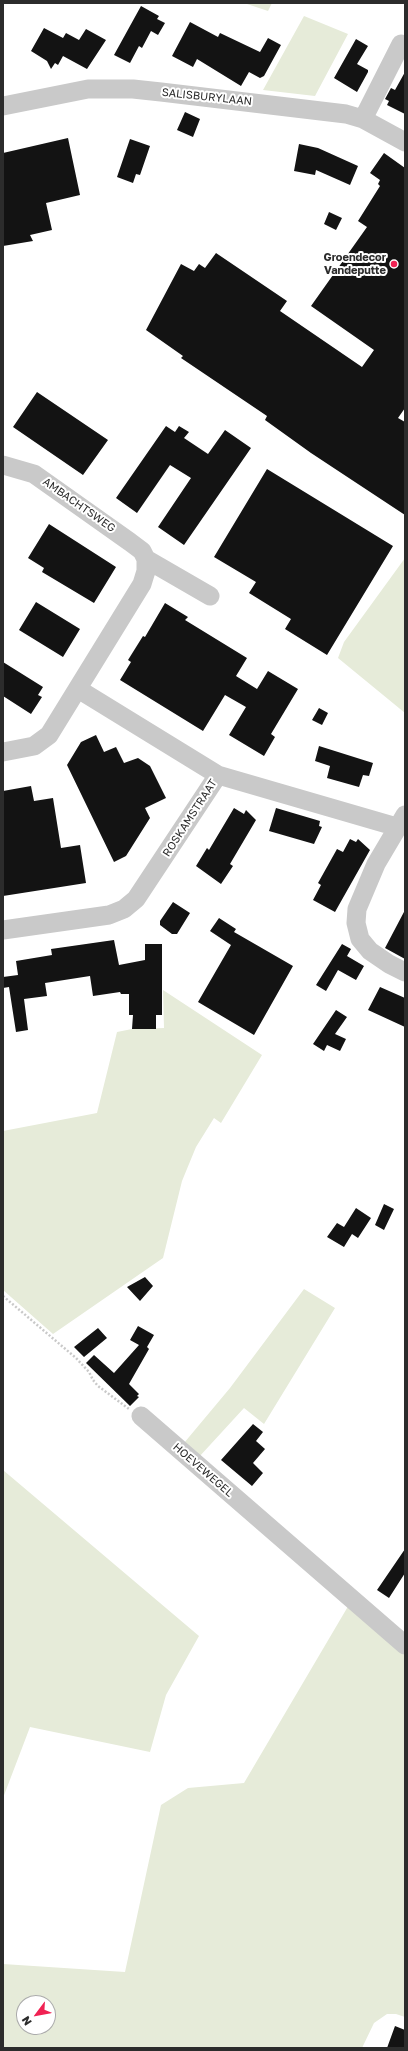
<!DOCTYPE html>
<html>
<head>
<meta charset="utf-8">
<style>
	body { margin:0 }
	#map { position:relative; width:408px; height:2051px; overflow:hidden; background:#fff; font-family:"Golos Text",sans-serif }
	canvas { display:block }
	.frame { position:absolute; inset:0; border:4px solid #2c2c2c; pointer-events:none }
	.north { position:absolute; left:16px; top:1995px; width:40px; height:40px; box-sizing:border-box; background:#fff; border:1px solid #ababab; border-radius:50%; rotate:238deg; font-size:11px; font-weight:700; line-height:16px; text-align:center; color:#2c2c2c }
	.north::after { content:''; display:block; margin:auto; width:14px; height:18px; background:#f02253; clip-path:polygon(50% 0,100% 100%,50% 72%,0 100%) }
</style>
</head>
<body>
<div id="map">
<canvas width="408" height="2051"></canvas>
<div class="frame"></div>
<div class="north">N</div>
</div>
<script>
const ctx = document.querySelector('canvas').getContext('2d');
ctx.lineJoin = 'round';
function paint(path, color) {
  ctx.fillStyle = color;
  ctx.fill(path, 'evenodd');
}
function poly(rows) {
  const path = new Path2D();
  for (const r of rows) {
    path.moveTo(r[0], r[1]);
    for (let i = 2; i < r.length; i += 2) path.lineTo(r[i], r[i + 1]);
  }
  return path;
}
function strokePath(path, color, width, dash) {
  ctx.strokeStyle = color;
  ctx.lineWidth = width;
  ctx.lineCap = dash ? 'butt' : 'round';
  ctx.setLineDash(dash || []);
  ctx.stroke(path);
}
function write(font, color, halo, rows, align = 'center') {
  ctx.font = font + ' "Golos Text",sans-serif';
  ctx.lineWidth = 4;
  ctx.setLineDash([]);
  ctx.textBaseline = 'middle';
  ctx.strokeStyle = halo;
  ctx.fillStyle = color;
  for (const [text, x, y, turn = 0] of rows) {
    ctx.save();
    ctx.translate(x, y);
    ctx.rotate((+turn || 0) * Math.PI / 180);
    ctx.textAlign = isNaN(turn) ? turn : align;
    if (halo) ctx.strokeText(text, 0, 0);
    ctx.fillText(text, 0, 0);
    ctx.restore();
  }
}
const green = poly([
	[244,3,272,3,268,11],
	[304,16,348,34,315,96,263,90],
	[405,558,405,713,338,658,344,642],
	[163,990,262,1055,221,1123,214,1118,196,1147,182,1181,163,1258,53,1334,3,1290,3,1131,97,1113,117,1032,132,1029,164,1028],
	[304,1289,335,1308,264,1424,244,1408,199,1457,184,1443,230,1388],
	[3,1470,199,1636,166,1695,150,1752,30,1727,3,1798],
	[350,1603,405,1651,405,2017,396,2014,387,2014,374,2023,362,2048,3,2048,3,1964,125,1972,161,1805,188,1788,244,1783],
	[24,2003,48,2003,48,2027,24,2027]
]);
const building = poly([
	[141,6,159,16,157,19,165,23,158,35,151,31,142,48,139,46,130,63,114,55],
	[190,22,218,37,220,33,260,52,268,38,281,45,264,76,260,78,249,72,241,86,197,59,193,67,172,56],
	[44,28,63,38,66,33,79,40,86,29,106,40,87,69,63,56,58,65,55,63,51,69,47,61,31,51],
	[356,39,368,46,357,64,368,70,368,72,357,92,334,78],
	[405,72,405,114,387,105,389,101,385,99,391,88,395,90],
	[185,112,200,119,193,137,177,130],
	[68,138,80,195,46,203,52,230,30,235,33,241,3,246,3,153],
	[130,139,150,146,140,175,136,174,133,183,117,177],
	[299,144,318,148,358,166,350,185,316,170,315,175,294,171],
	[384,153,405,168,405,408,398,418,405,422,405,515,311,453,265,420,267,416,181,358,183,356,146,330,181,264,194,271,199,264,205,268,216,253,287,301,280,311,362,367,374,350,311,306,367,227,358,221,380,186,378,184,380,180,370,173],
	[329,212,342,218,336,230,324,224],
	[37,392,108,440,83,475,13,427],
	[166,426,175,432,179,426,189,432,184,438,208,454,225,430,251,448,184,545,158,527,191,478,170,465,137,513,116,498],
	[267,469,393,546,327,655,285,629,291,619,249,593,256,582,214,557],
	[49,524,116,567,94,603,42,572,44,568,28,558],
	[36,602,80,629,63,657,19,630],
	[165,603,188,617,185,620,247,658,236,676,257,689,268,671,298,689,271,734,275,737,264,756,229,735,246,707,225,695,203,731,120,680,131,662,128,660,143,636,145,637],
	[3,662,43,687,38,695,42,697,31,714,3,696],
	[319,708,328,713,322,725,312,720],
	[96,735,104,752,116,747,124,763,138,758,150,766,166,798,145,808,150,818,126,856,114,862,67,765,81,742],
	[319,746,373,763,369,776,363,775,359,787,327,778,330,766,315,761],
	[31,786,34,801,53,798,61,848,80,845,86,883,3,896,3,791],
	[234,808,244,814,246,810,256,820,230,864,233,866,221,884,196,866,207,848,209,850],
	[276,808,320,821,319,826,322,827,314,844,269,831],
	[350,839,356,842,358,839,370,850,335,912,313,900,321,885,318,883,337,849,343,852],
	[173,902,190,913,177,934,172,934,160,925,160,921],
	[405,910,405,959,385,948],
	[219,918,236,929,234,932,293,966,254,1035,198,1002,231,945,210,931],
	[114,940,119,965,145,960,145,944,162,944,162,1015,156,1015,156,1029,132,1029,133,1015,129,1015,129,994,121,994,120,992,93,996,90,976,45,983,47,996,24,999,28,1030,16,1032,9,987,3,988,3,977,18,975,16,961,52,955,51,949],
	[342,944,351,949,347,956,364,966,356,980,338,970,326,991,316,985],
	[380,987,405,998,405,1027,368,1010],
	[336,1010,347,1017,335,1034,346,1039,340,1051,327,1045,324,1051,313,1044],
	[384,1204,394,1209,384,1230,375,1225],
	[356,1208,371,1218,358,1238,352,1234,344,1247,327,1237,337,1223,344,1227],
	[145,1277,153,1286,140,1301,127,1287],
	[138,1326,154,1335,147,1347,149,1349,129,1384,139,1394,137,1396,139,1397,130,1406,86,1363,94,1355,114,1373,139,1345,130,1340],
	[98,1328,107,1338,84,1357,74,1347],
	[253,1424,263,1432,256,1441,265,1449,253,1463,263,1473,252,1486,221,1460],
	[405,1549,405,1573,389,1598,377,1590],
	[395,2026,405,2030,405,2048,387,2048]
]);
const path = poly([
	[3,1296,76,1358,89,1372,93,1380,98,1386,129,1409]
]);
const minor = poly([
	[3,106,88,89,133,89,161,92,346,114,363,119,405,142],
	[363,119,401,44],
	[3,465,34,474,130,542,142,551,146,559,146,571,142,584,49,735,34,746,3,752],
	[146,559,210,596],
	[78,689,218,775],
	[405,815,376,864,357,909,356,923,360,939,370,951,389,964,405,972],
	[3,930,109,915,124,909,136,899,218,775,397,827],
	[141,1416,405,1645]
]);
const markers = [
	[394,264,4,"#f02253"]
];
const streetNames = [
	["SALISBURYLAAN",207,97,6],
	["AMBACHTSWEG",79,505,35],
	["ROSKAMSTRAAT",190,818,-57],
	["HOEVEWEGEL",203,1470,41]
];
const poiNames = [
	["Groendecor",386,258],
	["Vandeputte",386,271]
];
paint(green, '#e6ebd9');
paint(building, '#131313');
strokePath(path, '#c9c9c9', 2.5, [2, 2]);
strokePath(minor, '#c9c9c9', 19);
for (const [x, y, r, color] of markers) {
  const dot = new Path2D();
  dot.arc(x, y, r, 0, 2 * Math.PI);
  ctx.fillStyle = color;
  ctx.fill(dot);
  strokePath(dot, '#fff', 1.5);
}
write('11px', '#2c2c2c', '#fff', streetNames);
write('bold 11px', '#2c2c2c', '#fff', poiNames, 'right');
</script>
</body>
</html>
